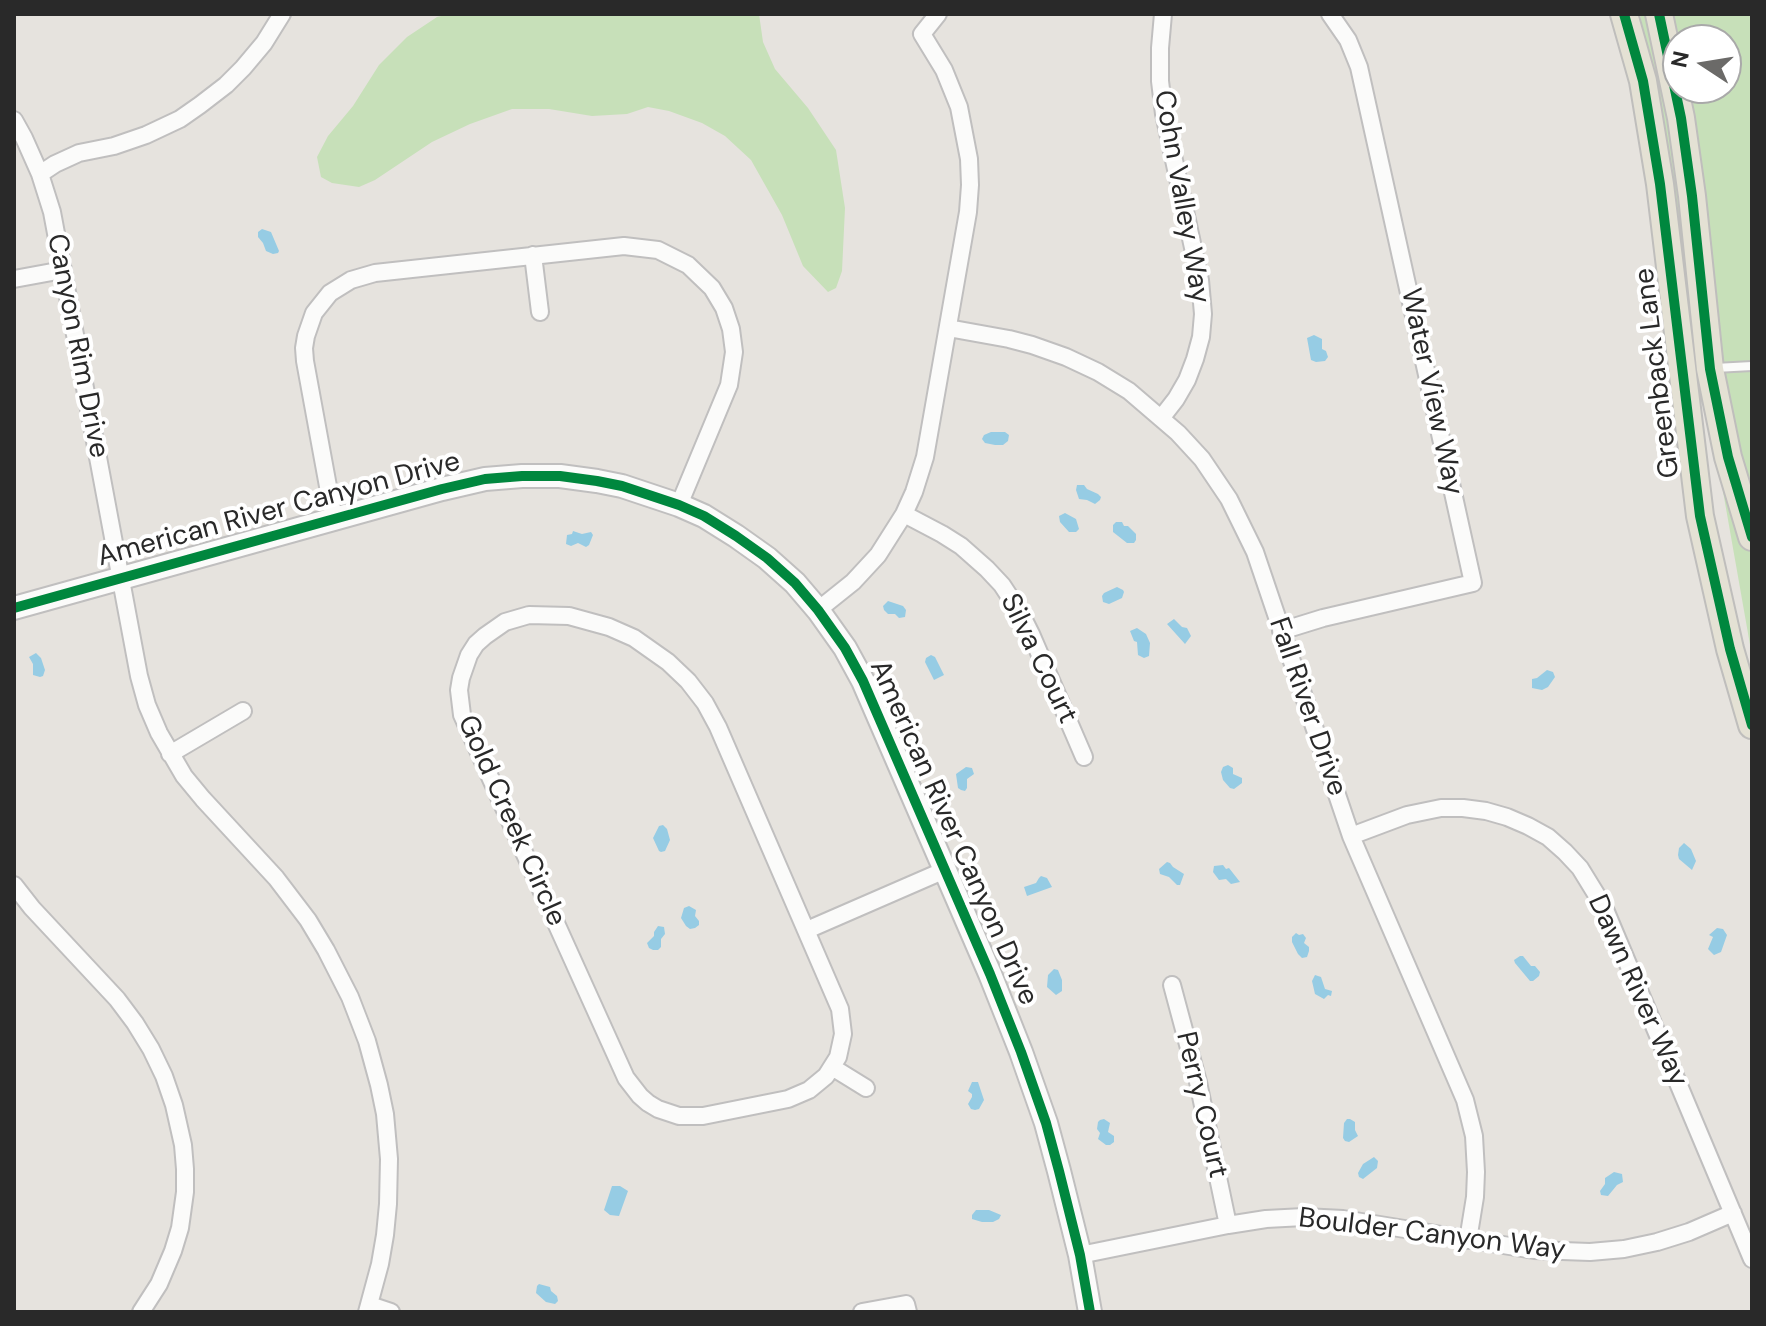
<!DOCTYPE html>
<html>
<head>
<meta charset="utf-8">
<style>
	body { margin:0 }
	#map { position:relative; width:1766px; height:1326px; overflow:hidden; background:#e6e3de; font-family:"DM Sans",sans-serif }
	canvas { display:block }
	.frame { position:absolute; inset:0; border:16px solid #292929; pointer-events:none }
	.north { position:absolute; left:1662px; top:24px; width:80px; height:80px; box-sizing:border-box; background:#fff; border:2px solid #a9a9a9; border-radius:50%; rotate:282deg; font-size:22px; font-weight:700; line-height:32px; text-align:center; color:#292929 }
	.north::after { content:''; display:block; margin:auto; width:28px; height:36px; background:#6b6a68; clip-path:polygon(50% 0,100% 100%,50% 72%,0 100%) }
</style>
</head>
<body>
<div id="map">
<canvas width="1766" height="1326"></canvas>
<div class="frame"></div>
<div class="north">N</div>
</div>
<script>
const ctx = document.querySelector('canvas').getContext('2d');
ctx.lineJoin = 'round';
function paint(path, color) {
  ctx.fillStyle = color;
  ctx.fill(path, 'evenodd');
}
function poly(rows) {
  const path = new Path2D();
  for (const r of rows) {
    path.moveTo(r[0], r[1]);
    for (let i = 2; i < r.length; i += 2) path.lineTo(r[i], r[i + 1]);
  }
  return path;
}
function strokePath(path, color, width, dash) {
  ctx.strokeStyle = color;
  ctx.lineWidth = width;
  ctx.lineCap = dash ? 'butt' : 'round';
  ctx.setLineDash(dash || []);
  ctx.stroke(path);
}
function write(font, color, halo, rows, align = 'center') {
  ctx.font = font + ' "DM Sans",sans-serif';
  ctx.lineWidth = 8;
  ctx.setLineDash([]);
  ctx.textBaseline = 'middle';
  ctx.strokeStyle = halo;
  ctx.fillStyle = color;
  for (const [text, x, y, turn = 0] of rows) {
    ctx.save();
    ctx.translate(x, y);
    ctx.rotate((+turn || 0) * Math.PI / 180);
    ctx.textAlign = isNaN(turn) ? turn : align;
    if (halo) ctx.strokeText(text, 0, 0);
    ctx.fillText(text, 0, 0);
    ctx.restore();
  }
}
const green = poly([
	[449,14,512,14,542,16,547,14,759,14,763,42,775,69,808,108,836,150,845,208,842,271,836,288,828,292,803,266,782,215,751,160,725,136,702,123,669,111,648,107,627,114,592,116,549,109,512,109,470,124,432,142,375,180,359,187,332,183,321,177,317,157,328,136,353,106,379,65,407,37,437,17],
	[1640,14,1752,14,1752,656,1662,145],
	[1678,40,1726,40,1726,88,1678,88]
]);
const water = poly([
	[262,229,271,232,279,251,278,253,273,254,266,251,263,243,258,237,258,232],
	[1314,335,1322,339,1322,349,1326,351,1328,357,1325,361,1316,362,1311,360,1307,338],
	[991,432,1005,432,1009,435,1008,441,1003,445,995,445,985,443,982,439,984,435],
	[1077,485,1084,485,1087,489,1098,494,1101,497,1100,500,1095,504,1087,500,1079,499,1076,490],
	[1065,513,1076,519,1079,529,1076,532,1069,532,1060,522,1059,516],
	[1116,522,1122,522,1124,526,1128,526,1136,534,1136,540,1134,543,1127,543,1113,532,1113,525],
	[573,531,582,534,591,532,593,535,589,545,586,547,578,543,571,546,566,544,567,535,572,534],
	[1117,587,1123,590,1124,592,1122,598,1109,604,1103,602,1102,596,1104,593],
	[888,601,903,606,906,610,905,617,899,618,895,614,888,614,884,610,883,606],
	[1174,619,1182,627,1187,628,1191,636,1185,644,1167,624],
	[1137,628,1146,634,1150,643,1149,656,1144,658,1138,655,1137,642,1134,641,1130,631],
	[36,653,41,658,45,670,43,676,40,677,33,675,33,664,29,657],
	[931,655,935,657,944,675,934,680,925,662,926,658],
	[1547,670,1553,672,1555,677,1548,687,1542,690,1532,688,1532,679,1537,678],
	[1228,765,1233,768,1233,774,1242,778,1242,783,1234,789,1230,788,1223,780,1221,772,1223,767],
	[966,767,972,768,974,774,967,779,967,788,965,791,961,790,958,788,956,774],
	[663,825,667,829,670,840,665,851,661,852,659,851,653,838,659,826],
	[1684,843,1691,849,1696,861,1692,870,1679,859,1678,855,1679,848],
	[1167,862,1170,863,1173,867,1184,874,1180,885,1177,885,1169,877,1160,874,1159,869],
	[1223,865,1226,869,1229,868,1240,882,1231,884,1226,879,1219,880,1213,872,1214,866],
	[1041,876,1047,878,1052,887,1027,896,1024,887,1036,883,1039,878],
	[689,906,696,910,695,916,699,921,699,925,695,928,690,929,686,926,681,918,684,908],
	[658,926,664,927,665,934,661,939,661,947,658,950,653,950,649,948,647,943,654,936,654,932],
	[1717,928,1723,929,1727,935,1721,952,1714,955,1708,949,1713,937,1709,935],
	[1296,933,1299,935,1303,934,1306,938,1304,943,1309,947,1309,951,1307,957,1302,958,1298,954,1292,942,1292,937],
	[1520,956,1523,956,1531,966,1535,966,1540,972,1539,976,1533,981,1530,981,1515,963,1514,960],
	[1054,969,1058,970,1062,980,1062,991,1056,995,1047,987,1048,975],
	[1315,975,1321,977,1325,989,1332,991,1331,996,1328,995,1324,999,1315,994,1312,981],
	[972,1082,978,1082,984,1100,979,1109,975,1110,971,1109,968,1104,972,1097,972,1094,968,1091],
	[1104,1119,1110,1123,1108,1132,1114,1136,1114,1142,1110,1145,1106,1145,1098,1139,1100,1133,1097,1129,1098,1122,1100,1120],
	[1347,1119,1350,1119,1355,1122,1355,1130,1358,1136,1349,1142,1345,1141,1343,1138,1344,1123],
	[1374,1157,1378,1161,1377,1168,1363,1179,1359,1177,1358,1173,1363,1164],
	[1614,1172,1622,1174,1623,1182,1617,1185,1608,1196,1601,1195,1600,1191,1605,1184,1605,1178],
	[612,1186,620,1186,628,1191,619,1216,610,1215,604,1210],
	[976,1210,989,1210,1001,1215,999,1219,993,1222,982,1222,972,1219,972,1215],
	[539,1284,550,1287,551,1291,557,1296,558,1301,555,1304,546,1302,536,1293,537,1286]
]);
const lane = poly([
	[1715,368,1752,366]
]);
const street = poly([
	[14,120,24,138,40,174,52,212,139,676,147,705,159,733,184,776,203,799,276,878,308,920,326,950,350,997,367,1041,379,1085,385,1114,389,1159,388,1204,385,1235,380,1264,367,1312],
	[40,174,55,164,79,153,114,146,146,135,180,119,200,105,226,85,243,68,264,43,282,14],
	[533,255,540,312],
	[14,279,63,270],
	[948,328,1009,339,1032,345,1066,357,1098,372,1129,391,1178,433,1202,459,1229,499,1255,552,1351,836,1465,1100,1474,1136,1476,1172,1475,1197,1468,1240],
	[1162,417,1176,399,1187,380,1195,359,1201,337,1203,314,1200,280,1164,114,1160,81,1160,48,1163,14],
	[904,514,942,534,961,546,987,569,1002,585,1021,614,1031,634,1084,757],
	[334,519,305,361,304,348,306,336,314,313,330,293,351,280,375,273,624,246,658,250,688,265,712,288,724,308,731,329,734,352,729,385,679,505],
	[818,610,853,582,878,555,904,514,914,492,925,457,968,212,970,185,969,159,959,107,944,70,922,34,938,14],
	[529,615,569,616,609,627,634,638,668,662,688,681,705,703,718,727,840,1009,843,1034,838,1057,826,1076,809,1090,788,1099,703,1116,679,1116,658,1109,648,1103,640,1096,626,1078,462,715,459,690,461,678,469,655,476,644,485,636,505,622,529,615],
	[1281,631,1323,618,1473,583,1359,67,1348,40,1330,14],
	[170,754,243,711],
	[1351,836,1407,815,1441,808,1463,808,1486,811,1507,817,1528,826,1548,837,1565,852,1580,868,1604,907,1752,1259],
	[14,885,32,908,117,999,135,1023,151,1049,164,1076,174,1105,183,1145,185,1169,185,1192,180,1228,173,1251,159,1284,141,1312],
	[807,930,945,870],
	[1172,985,1198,1082,1228,1225],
	[832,1067,866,1088],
	[1080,1255,1228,1225,1266,1219,1304,1217,1343,1219,1534,1250,1590,1252,1624,1249,1657,1242,1689,1232,1733,1213],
	[370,1305,391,1312],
	[862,1312,906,1304,908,1312]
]);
const secondary = poly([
	[14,608,442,489,485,479,522,476,560,476,597,481,622,486,679,505,704,516,736,536,767,558,795,583,818,610,845,648,863,681,990,974,1021,1052,1046,1123,1059,1171,1080,1255,1090,1312]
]);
const primary = poly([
	[1624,14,1643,81,1660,184,1700,516,1730,649,1752,725],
	[1659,14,1681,118,1692,196,1710,369,1728,457,1752,537]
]);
const cycleway = poly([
	[1624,14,1643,81,1660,184,1700,516,1730,649,1752,725],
	[1659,14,1681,118,1692,196,1710,369,1728,457,1752,537],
	[14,608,442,489,485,479,522,476,560,476,597,481,622,486,679,505,704,516,736,536,767,558,795,583,818,610,845,648,863,681,990,974,1021,1052,1046,1123,1059,1171,1080,1255,1090,1312]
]);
const streetNames = [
	["Cohn Valley Way",1181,197,80],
	["Canyon Rim Drive",77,346,79],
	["Greenback Lane",1658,373,-97],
	["Water View Way",1431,392,78],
	["American River Canyon Drive",279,510,-15],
	["Silva Court",1038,659,64],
	["Fall River Drive",1307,707,71],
	["Gold Creek Circle",511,821,66],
	["American River Canyon Drive",953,833,66],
	["Dawn River Way",1637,991,66],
	["Perry Court",1201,1105,77],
	["Boulder Canyon Way",1432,1235,7]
];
paint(green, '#c7e0b9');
paint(water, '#96cce4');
strokePath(lane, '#c0bfbf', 12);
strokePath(street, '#c0bfbf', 20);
strokePath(secondary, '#c0bfbf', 26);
strokePath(primary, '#bfbebc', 30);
strokePath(lane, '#fbfbfa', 8);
strokePath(street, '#fbfbfa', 16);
strokePath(secondary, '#fbfbfa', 22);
strokePath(primary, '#e4e1d4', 26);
strokePath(cycleway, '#00873e', 10);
write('28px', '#292929', '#fff', streetNames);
</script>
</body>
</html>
